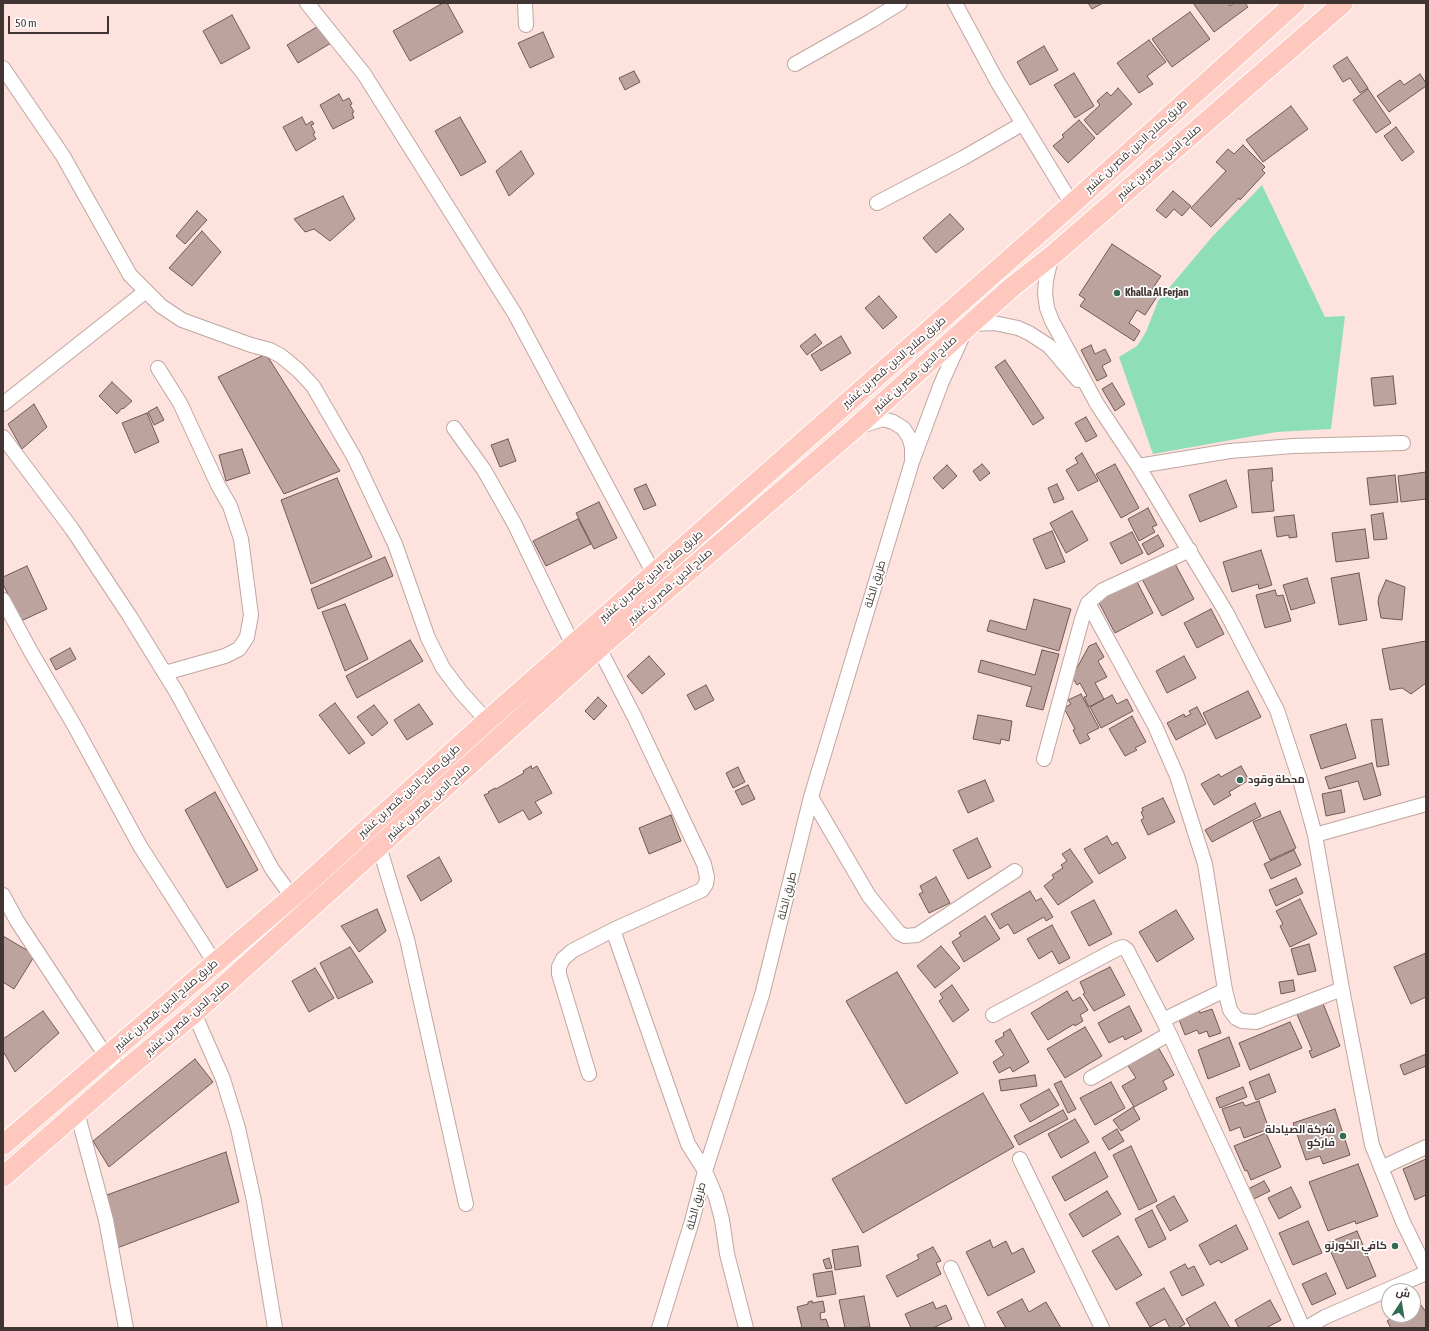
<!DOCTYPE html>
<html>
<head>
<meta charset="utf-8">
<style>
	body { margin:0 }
	#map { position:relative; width:1429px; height:1331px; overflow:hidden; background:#fde2dd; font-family:"Asap Condensed",Cairo,sans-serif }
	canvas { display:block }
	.frame { position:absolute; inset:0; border:4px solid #403533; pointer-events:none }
	.north { position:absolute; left:1381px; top:1283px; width:40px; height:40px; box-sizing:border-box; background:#fff; border:1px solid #b3aead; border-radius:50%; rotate:12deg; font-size:11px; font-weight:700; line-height:16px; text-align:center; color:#403533 }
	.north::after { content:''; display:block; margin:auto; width:14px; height:18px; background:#336b53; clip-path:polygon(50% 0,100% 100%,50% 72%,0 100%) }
	.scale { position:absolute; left:8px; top:16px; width:101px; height:18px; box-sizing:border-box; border:2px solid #403533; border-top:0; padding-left:5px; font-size:12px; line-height:14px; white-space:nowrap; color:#403533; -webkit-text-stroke:3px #fff; paint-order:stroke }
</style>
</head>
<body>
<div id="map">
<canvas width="1429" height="1331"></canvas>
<div class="frame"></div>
<div class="north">ش</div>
<div class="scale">50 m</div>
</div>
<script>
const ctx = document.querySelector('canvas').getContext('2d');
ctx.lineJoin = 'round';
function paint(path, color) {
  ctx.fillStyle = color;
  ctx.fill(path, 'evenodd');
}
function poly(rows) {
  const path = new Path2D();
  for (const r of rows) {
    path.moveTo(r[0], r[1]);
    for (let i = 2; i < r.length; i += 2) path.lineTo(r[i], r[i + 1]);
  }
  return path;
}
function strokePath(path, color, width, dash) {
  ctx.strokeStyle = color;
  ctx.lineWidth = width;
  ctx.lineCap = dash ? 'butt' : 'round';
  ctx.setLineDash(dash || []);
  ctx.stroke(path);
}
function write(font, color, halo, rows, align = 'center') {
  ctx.font = font + ' "Asap Condensed",Cairo,sans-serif';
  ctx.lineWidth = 3.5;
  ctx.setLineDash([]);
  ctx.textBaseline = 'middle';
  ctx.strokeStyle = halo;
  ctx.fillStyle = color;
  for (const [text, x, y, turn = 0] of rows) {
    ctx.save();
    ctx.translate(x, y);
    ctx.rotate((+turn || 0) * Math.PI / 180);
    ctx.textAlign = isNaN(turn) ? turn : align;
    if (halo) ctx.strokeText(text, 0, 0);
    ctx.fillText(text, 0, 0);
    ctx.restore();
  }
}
const green = poly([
	[1262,185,1325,317,1345,316,1331,429,1276,432,1153,454,1119,357,1137,346,1146,332,1158,301,1212,237]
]);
const building = poly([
	[443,3,447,3,463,32,410,61,393,31,443,3],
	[1088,3,1103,3,1092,9,1088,3],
	[1193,3,1228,3,1230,6,1234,3,1245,3,1248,7,1214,32,1193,3],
	[1190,12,1210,39,1172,67,1152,39,1190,12],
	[232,15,250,48,221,64,203,31,232,15],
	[320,25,331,43,298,63,287,45,320,25],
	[543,32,554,57,530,68,518,43,543,32],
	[1149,40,1166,62,1147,76,1153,84,1139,93,1117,63,1149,40],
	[1044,46,1058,70,1030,85,1017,62,1044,46],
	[1347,57,1368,88,1360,93,1350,78,1343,82,1333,66,1347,57],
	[634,71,640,82,625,90,619,78,634,71],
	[1074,73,1094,106,1075,118,1054,85,1074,73],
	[1420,74,1426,83,1426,86,1389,112,1377,96,1400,80,1404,85,1420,74],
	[1118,88,1132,104,1097,135,1084,120,1100,105,1097,101,1107,92,1111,96,1118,88],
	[1368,89,1391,123,1376,133,1353,100,1368,89],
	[339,94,343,101,349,98,352,104,350,105,354,112,352,113,354,118,333,129,320,105,339,94],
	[1291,106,1308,129,1263,162,1246,140,1291,106],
	[302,117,306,125,312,121,314,124,311,125,315,133,313,134,316,139,296,151,283,127,302,117],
	[460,117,486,162,461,176,435,131,460,117],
	[1079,120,1095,138,1068,163,1053,146,1064,137,1062,135,1079,120],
	[1396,127,1414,152,1402,161,1384,136,1396,127],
	[1243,145,1265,167,1262,170,1265,173,1240,200,1239,198,1211,227,1191,208,1226,171,1216,162,1228,149,1234,154,1243,145],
	[521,151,534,174,509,196,496,171,521,151],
	[1173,191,1191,206,1182,216,1174,209,1166,218,1156,210,1173,191],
	[343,196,355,219,330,241,314,229,305,232,294,219,343,196],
	[197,211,207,220,185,244,176,236,197,211],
	[950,214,964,229,936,253,923,238,950,214],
	[202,231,221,252,192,286,169,268,202,231],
	[1112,244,1161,276,1151,291,1158,295,1145,315,1137,310,1129,323,1140,331,1134,341,1080,306,1085,299,1079,295,1112,244],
	[879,296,897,317,883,329,865,308,879,296],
	[815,334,822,343,807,355,800,346,815,334],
	[841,336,851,353,821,371,811,355,841,336],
	[1091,345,1095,354,1105,349,1111,361,1102,366,1107,376,1097,381,1081,350,1091,345],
	[266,354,340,471,284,494,218,377,266,354],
	[1005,360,1044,418,1033,425,995,367,1005,360],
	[1393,376,1396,404,1374,406,1371,378,1393,376],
	[112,382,132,401,123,409,122,408,117,414,99,396,112,382],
	[1112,383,1125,404,1115,411,1102,389,1112,383],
	[34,404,47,427,22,449,8,424,34,404],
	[157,407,164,420,154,425,148,412,157,407],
	[147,413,159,442,135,453,122,423,147,413],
	[1086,417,1097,436,1086,442,1075,423,1086,417],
	[508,439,516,461,500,467,491,445,508,439],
	[242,449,250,473,226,481,219,455,242,449],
	[1082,453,1098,481,1078,491,1066,470,1078,463,1075,458,1082,453],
	[982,464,990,473,980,481,973,471,982,464],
	[1115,464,1139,508,1121,518,1096,474,1115,464],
	[947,465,957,476,943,489,933,478,947,465],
	[1272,468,1273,481,1271,481,1274,511,1252,513,1248,470,1272,468],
	[1426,472,1426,499,1401,502,1398,476,1426,472],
	[1395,475,1398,502,1370,505,1367,478,1395,475],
	[337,478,372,557,311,584,281,500,337,478],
	[1226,480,1237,507,1200,522,1189,495,1226,480],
	[646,484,656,505,644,510,634,489,646,484],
	[1057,484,1064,499,1054,503,1048,488,1057,484],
	[599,502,617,538,594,549,576,513,599,502],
	[1148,508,1157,525,1152,527,1155,532,1139,541,1128,519,1148,508],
	[1072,511,1088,540,1066,553,1050,523,1072,511],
	[1383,513,1387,539,1374,540,1371,515,1383,513],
	[1294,515,1297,537,1289,538,1289,535,1277,537,1274,517,1294,515],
	[578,519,591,544,546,566,533,541,578,519],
	[1365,529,1369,558,1336,562,1332,533,1365,529],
	[1052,531,1065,562,1046,569,1033,539,1052,531],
	[1132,532,1143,553,1121,564,1110,543,1132,532],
	[1158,535,1164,546,1148,555,1142,544,1158,535],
	[1261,550,1272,585,1259,589,1258,584,1232,592,1223,562,1261,550],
	[385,557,393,576,318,609,311,589,385,557],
	[1174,562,1194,599,1162,616,1142,579,1174,562],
	[27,566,47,609,21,621,3,584,3,577,27,566],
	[1359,573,1367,620,1339,625,1331,578,1359,573],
	[1135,578,1153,613,1115,633,1097,599,1135,578],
	[1307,578,1315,603,1291,610,1283,585,1307,578],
	[1386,580,1405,587,1402,620,1381,618,1378,602,1379,596,1386,580],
	[1275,590,1277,596,1283,595,1291,621,1265,628,1256,595,1275,590],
	[1034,599,1071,609,1059,651,987,631,990,620,1026,630,1034,599],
	[345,604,368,659,345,671,322,612,345,604],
	[1211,609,1224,634,1197,648,1184,623,1211,609],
	[410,640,423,661,357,698,346,676,410,640],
	[1426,641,1426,683,1411,694,1402,688,1390,690,1382,649,1426,641],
	[1096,643,1104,657,1098,661,1107,677,1095,683,1104,699,1089,707,1084,697,1087,696,1080,683,1077,685,1072,677,1089,646,1096,643],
	[70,648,76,659,56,670,50,659,70,648],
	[1042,650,1059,654,1043,710,1026,706,1032,687,978,672,981,660,1035,675,1042,650],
	[649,656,665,674,642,694,627,676,649,656],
	[1184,656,1196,678,1167,693,1156,671,1184,656],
	[706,685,714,700,695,710,687,695,706,685],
	[1248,691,1261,717,1216,739,1203,713,1248,691],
	[1081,694,1099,728,1087,734,1090,739,1080,744,1073,730,1075,729,1064,708,1071,704,1068,700,1081,694],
	[1112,695,1117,704,1127,699,1133,711,1101,728,1090,707,1112,695],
	[598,697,607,706,594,720,585,711,598,697],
	[335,703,365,743,349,754,319,715,335,703],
	[419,704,433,724,407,740,394,720,419,704],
	[374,705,388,723,372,736,357,717,374,705],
	[1197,707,1206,724,1176,740,1167,723,1184,714,1185,717,1191,714,1189,711,1197,707],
	[978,715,1012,721,1009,741,1001,739,1000,744,973,739,978,715],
	[1132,716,1146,742,1135,748,1137,750,1125,756,1109,729,1132,716],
	[1382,719,1389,765,1377,767,1371,720,1382,719],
	[1346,724,1356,758,1321,769,1310,735,1346,724],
	[1372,763,1381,795,1364,800,1358,781,1329,789,1325,777,1372,763],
	[531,766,532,769,537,766,552,793,535,802,542,813,529,820,523,810,499,823,484,795,489,793,488,792,495,788,496,789,524,773,523,771,531,766],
	[1241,766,1249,780,1229,792,1231,795,1214,805,1201,784,1219,774,1221,777,1241,766],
	[738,767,745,782,733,788,726,773,738,767],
	[985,780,994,801,968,813,958,791,985,780],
	[748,785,755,799,742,805,735,791,748,785],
	[1341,790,1345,812,1326,816,1322,794,1341,790],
	[215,792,258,870,227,888,185,810,215,792],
	[1163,798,1175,822,1148,835,1141,820,1144,818,1141,812,1143,811,1142,808,1163,798],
	[1255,803,1261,816,1212,842,1205,830,1255,803],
	[1280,811,1296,848,1270,860,1253,822,1280,811],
	[671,815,681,841,649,854,639,828,671,815],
	[1107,836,1112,845,1117,842,1126,858,1099,874,1084,849,1107,836],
	[977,838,991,867,968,879,953,850,977,838],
	[1070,849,1093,882,1058,905,1044,886,1054,878,1052,875,1063,868,1061,865,1067,861,1062,854,1070,849],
	[1294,850,1301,865,1271,879,1264,864,1294,850],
	[439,857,452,881,421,901,407,876,439,857],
	[936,877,950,903,929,913,919,894,923,892,920,886,936,877],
	[1296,878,1303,893,1276,906,1269,890,1296,878],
	[1030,891,1036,901,1041,898,1053,917,1046,921,1044,917,1014,934,1008,924,1000,929,991,914,1030,891],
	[1300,899,1317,934,1290,947,1280,926,1283,924,1276,911,1300,899],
	[1094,900,1112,934,1089,946,1071,912,1094,900],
	[377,909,386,931,359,952,341,926,377,909],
	[1176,910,1194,939,1157,962,1139,932,1176,910],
	[985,916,1000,939,964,962,952,942,961,936,959,933,985,916],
	[1052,925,1070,958,1059,964,1052,951,1039,959,1027,939,1052,925],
	[3,936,35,955,14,989,3,982,3,936],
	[1309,944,1316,971,1298,975,1291,949,1309,944],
	[941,946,960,968,935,988,917,966,941,946],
	[350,947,373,982,338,999,320,963,350,947],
	[1426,953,1426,997,1411,1004,1394,967,1426,953],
	[1110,967,1125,995,1094,1011,1083,994,1085,993,1080,982,1110,967],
	[315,968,334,998,309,1012,292,981,315,968],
	[897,972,958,1073,906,1104,846,1001,897,972],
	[1293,980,1295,991,1281,994,1279,982,1293,980],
	[952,985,969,1010,953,1022,939,1001,943,998,940,994,952,985],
	[1067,991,1073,1001,1080,997,1088,1010,1080,1015,1083,1021,1075,1026,1074,1024,1048,1040,1031,1013,1067,991],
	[1322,1001,1340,1046,1312,1058,1309,1051,1312,1050,1296,1012,1322,1001],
	[1129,1006,1142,1031,1125,1040,1123,1036,1109,1043,1098,1023,1129,1006],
	[1199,1009,1200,1013,1212,1009,1221,1033,1209,1037,1207,1031,1199,1034,1197,1030,1185,1035,1178,1017,1199,1009],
	[43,1011,59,1033,15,1072,3,1051,3,1039,43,1011],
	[1290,1022,1302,1048,1250,1070,1239,1043,1290,1022],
	[1085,1027,1102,1056,1065,1078,1047,1049,1085,1027],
	[1010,1029,1029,1062,1013,1072,1010,1067,999,1073,993,1062,1004,1055,995,1041,1004,1036,1003,1033,1010,1029],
	[1229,1037,1240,1066,1208,1079,1198,1050,1229,1037],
	[1158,1047,1174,1075,1163,1081,1167,1089,1134,1107,1122,1086,1136,1078,1127,1064,1158,1047],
	[1426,1054,1426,1066,1404,1075,1400,1065,1426,1054],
	[195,1059,213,1082,109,1167,93,1141,195,1059],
	[1269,1074,1276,1092,1256,1100,1249,1082,1269,1074],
	[1035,1075,1037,1086,1001,1091,999,1080,1035,1075],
	[1061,1081,1076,1109,1068,1113,1054,1084,1061,1081],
	[1111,1082,1125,1108,1095,1125,1080,1098,1111,1082],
	[1243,1087,1247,1097,1220,1108,1216,1098,1243,1087],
	[1049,1089,1059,1105,1030,1122,1020,1105,1049,1089],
	[983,1093,1014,1147,863,1233,832,1179,983,1093],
	[1259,1101,1269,1129,1244,1138,1240,1127,1230,1131,1222,1109,1243,1102,1245,1106,1259,1101],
	[1133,1107,1140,1119,1121,1131,1113,1120,1133,1107],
	[1335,1109,1350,1155,1323,1164,1320,1156,1306,1160,1293,1123,1335,1109],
	[1063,1110,1068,1119,1019,1145,1014,1136,1063,1110],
	[1075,1119,1089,1142,1061,1158,1048,1134,1075,1119],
	[1117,1129,1124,1141,1109,1150,1102,1138,1117,1129],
	[1266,1133,1281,1167,1251,1180,1247,1170,1245,1171,1234,1146,1266,1133],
	[1131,1146,1157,1201,1139,1210,1113,1155,1131,1146],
	[226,1152,239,1202,117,1248,104,1196,226,1152],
	[1095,1152,1108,1177,1065,1201,1052,1177,1095,1152],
	[1426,1159,1426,1195,1415,1200,1403,1169,1426,1159],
	[1358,1164,1378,1216,1356,1224,1355,1221,1328,1231,1309,1182,1358,1164],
	[1264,1181,1270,1191,1254,1199,1248,1189,1264,1181],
	[1291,1187,1301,1207,1279,1219,1268,1198,1291,1187],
	[1107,1191,1121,1214,1083,1237,1069,1214,1107,1191],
	[1174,1196,1188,1221,1170,1231,1156,1206,1174,1196],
	[1152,1210,1166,1239,1149,1248,1135,1219,1152,1210],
	[1308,1221,1322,1253,1293,1265,1279,1233,1308,1221],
	[1236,1225,1248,1249,1221,1263,1219,1260,1210,1265,1199,1245,1236,1225],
	[1357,1231,1376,1276,1347,1289,1327,1243,1357,1231],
	[1118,1236,1142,1275,1116,1290,1092,1251,1118,1236],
	[990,1240,993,1248,1006,1241,1012,1254,1023,1248,1035,1272,988,1296,966,1252,990,1240],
	[858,1246,861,1266,835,1270,832,1250,858,1246],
	[933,1247,941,1261,936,1263,941,1274,897,1297,886,1276,919,1259,917,1255,933,1247],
	[829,1258,832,1268,826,1269,823,1260,829,1258],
	[1185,1264,1188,1269,1194,1266,1204,1285,1182,1296,1170,1272,1185,1264],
	[832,1271,836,1294,817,1297,813,1274,832,1271],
	[1326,1273,1336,1294,1312,1305,1302,1284,1326,1273],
	[1164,1288,1185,1324,1178,1328,1170,1328,1165,1319,1150,1327,1136,1303,1164,1288],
	[864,1296,870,1327,845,1328,839,1300,864,1296],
	[1022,1299,1029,1312,1046,1302,1061,1328,1006,1328,997,1312,1022,1299],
	[1270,1300,1281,1320,1266,1328,1239,1328,1235,1320,1270,1300],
	[812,1301,812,1303,823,1301,825,1312,820,1313,821,1320,826,1319,829,1328,802,1328,797,1307,808,1304,808,1302,812,1301],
	[1418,1301,1426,1312,1426,1328,1391,1328,1387,1321,1396,1315,1413,1315,1413,1304,1418,1301],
	[933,1302,936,1309,946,1305,952,1319,933,1328,911,1328,905,1314,933,1302],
	[1215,1302,1230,1328,1191,1328,1186,1319,1215,1302]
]);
const minor = poly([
	[307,3,364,74,515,314,654,574],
	[525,3,526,25],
	[955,3,997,81,1072,204],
	[795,64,871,21,900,3],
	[3,68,63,156,130,275,161,306,182,320,251,345,270,350,281,356,298,370,313,386,354,457,395,544,428,638,443,668,461,692,487,721],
	[877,203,963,158,1022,124],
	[1053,255,1049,267,1046,280,1045,294,1047,308,1052,321,1097,404,1138,466,1226,612,1277,710,1300,780,1315,835,1342,989,1372,1145,1403,1222,1426,1269],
	[970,324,994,323,1018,328,1029,333,1049,346,1078,380],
	[158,368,180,403,218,485,230,506,241,539,251,615,247,637,239,649,225,656,165,673],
	[3,404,146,291],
	[861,426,883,419,893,422,903,428,909,437,912,447,912,458],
	[454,428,484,470,514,523,573,645],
	[3,437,72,529,129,615,177,693,272,869,292,897],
	[1138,466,1230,451,1293,446,1403,443],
	[3,600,31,652,74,725,140,846,215,963],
	[1088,603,1155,726,1177,776,1205,864,1225,990,1230,1010,1236,1018,1242,1021,1256,1022,1342,989],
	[1044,759,1082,619,1088,603,1103,590,1190,550],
	[811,797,869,896,899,933,905,936,917,935,1015,871],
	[1315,835,1426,804],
	[379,846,407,939,466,1204],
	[3,895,17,921,106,1056,123,1072],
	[613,930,688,1144,705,1171,716,1197,722,1220,727,1254,746,1328],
	[194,1013,223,1079,238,1128,254,1201,275,1328],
	[993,1015,1117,949,1123,947,1127,950,1163,1020,1255,1219,1303,1328],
	[1163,1020,1225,990],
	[589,1074,559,974,559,967,563,959,572,951,613,930,702,890,706,884,707,877,704,864,635,718,599,648],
	[1091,1078,1169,1034],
	[77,1112,106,1220,126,1328],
	[1020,1159,1102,1328],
	[1381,1168,1426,1147],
	[951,1268,978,1328],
	[659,1328,692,1221,705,1171,762,995,811,797,912,462,941,384,963,335],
	[1306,1328,1325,1317,1426,1273]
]);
const highway = poly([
	[3,1145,292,897,487,721,1072,204,1295,3],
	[3,1177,123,1072,194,1013,599,648,854,429,1012,287,1054,254,1343,3]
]);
const markers = [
	[1117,293,4,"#336b53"],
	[1240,780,4,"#336b53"],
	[1343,1136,4,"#336b53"],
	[1395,1246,4,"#336b53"]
];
const streetNames = [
	["طريق صلاح الدين -قصر بن غشير",1136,146,-42],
	["صلاح الدين - قصر بن غشير",1159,162,-41],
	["طريق صلاح الدين -قصر بن غشير",894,362,-41],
	["صلاح الدين - قصر بن غشير",915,374,-42],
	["طريق صلاح الدين -قصر بن غشير",651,576,-41],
	["طريق الخلة",875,584,-73],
	["صلاح الدين - قصر بن غشير",670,586,-41],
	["طريق صلاح الدين -قصر بن غشير",409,791,-42],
	["صلاح الدين - قصر بن غشير",428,802,-42],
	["طريق الخلة",787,896,-76],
	["طريق صلاح الدين -قصر بن غشير",166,1005,-41],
	["صلاح الدين - قصر بن غشير",187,1018,-41],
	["طريق الخلة",696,1206,-75]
];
const poiNames = [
	["Khalla Al Ferjan",1125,293],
	["محطة وقود",1248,780],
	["شركة الصيادلة",1335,1130,"right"],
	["فاركو",1335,1143,"right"],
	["كافي الكورنو",1387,1246,"right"]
];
paint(green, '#8edeba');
paint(building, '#bca39e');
strokePath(building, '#715a55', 1);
strokePath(minor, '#c0a6a1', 16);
strokePath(highway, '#fff', 22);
strokePath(minor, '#fff', 14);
strokePath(highway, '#fec8be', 20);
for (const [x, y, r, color] of markers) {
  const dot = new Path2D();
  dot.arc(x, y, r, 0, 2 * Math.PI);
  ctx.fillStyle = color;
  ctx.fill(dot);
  strokePath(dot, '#fff', 1.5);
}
write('11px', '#403533', '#fff', streetNames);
write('bold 11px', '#403533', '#fff', poiNames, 'left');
</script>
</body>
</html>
